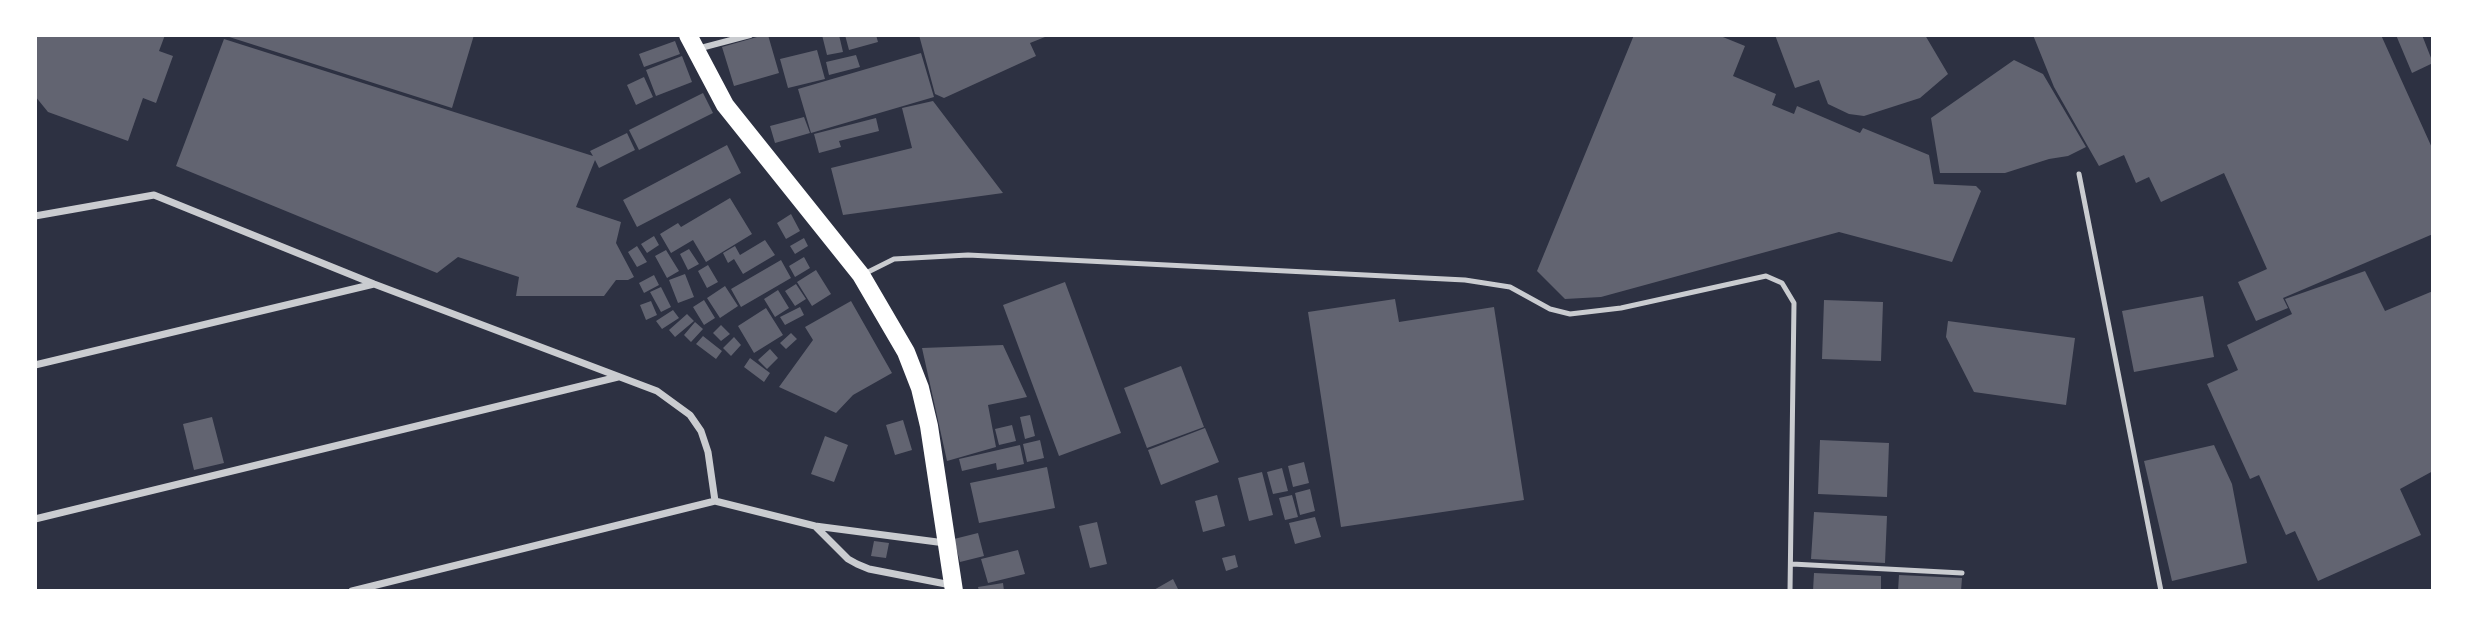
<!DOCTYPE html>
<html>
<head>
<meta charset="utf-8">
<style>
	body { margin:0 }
	#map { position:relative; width:2468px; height:626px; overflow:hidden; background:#2d3142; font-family:"Playfair Display",serif }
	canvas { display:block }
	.frame { position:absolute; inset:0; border:37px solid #fff; pointer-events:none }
</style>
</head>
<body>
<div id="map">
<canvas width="2468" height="626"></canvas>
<div class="frame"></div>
</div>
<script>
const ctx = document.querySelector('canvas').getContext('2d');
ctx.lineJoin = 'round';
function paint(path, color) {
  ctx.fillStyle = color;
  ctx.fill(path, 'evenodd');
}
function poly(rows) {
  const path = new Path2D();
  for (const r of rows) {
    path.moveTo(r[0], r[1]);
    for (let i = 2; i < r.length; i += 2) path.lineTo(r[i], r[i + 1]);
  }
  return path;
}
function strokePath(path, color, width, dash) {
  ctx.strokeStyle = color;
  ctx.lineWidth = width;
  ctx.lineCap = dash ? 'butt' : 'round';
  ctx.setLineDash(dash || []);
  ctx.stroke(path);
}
const building = poly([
	[35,35,165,35,159,51,173,56,156,103,143,98,128,141,48,112,35,96],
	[223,35,474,35,452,108],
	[764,35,768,35,779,73,734,86,722,47],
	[822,35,839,35,843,52,827,55],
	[845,35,876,35,878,42,849,50],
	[919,35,1050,35,1030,43,1036,56,944,98,935,94],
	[1634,35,1718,35,1745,46,1733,76,1776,94,1772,105,1794,114,1797,106,1860,133,1863,128,1929,155,1934,184,1976,186,1981,191,1952,262,1839,232,1601,297,1565,299,1537,271],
	[1775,35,1925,35,1948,74,1920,98,1864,116,1849,114,1828,104,1819,80,1795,88],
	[2033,35,2381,35,2433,150,2433,234,2283,298,2288,308,2256,321,2238,282,2267,269,2224,173,2161,202,2149,177,2136,183,2124,155,2099,166,2054,87],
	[2396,35,2422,35,2433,63,2412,73],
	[224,39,593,156,590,151,627,133,635,150,599,168,595,160,576,207,621,222,616,243,634,277,628,280,616,280,604,296,516,296,519,277,458,257,437,273,176,166],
	[675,41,680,54,644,67,639,54],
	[817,50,825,79,788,88,780,59],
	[921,53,934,97,811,133,798,89],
	[856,55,860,67,829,75,826,62],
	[682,56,692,82,656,96,646,70],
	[2014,60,2043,74,2086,147,2068,156,2049,159,2005,173,1940,173,1931,118],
	[644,77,653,97,636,105,627,85],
	[703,93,713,113,639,150,629,130],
	[933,101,1003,193,843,215,831,168,912,148,902,108],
	[804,117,810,133,775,143,770,126],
	[876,118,879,131,839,141,841,147,819,153,814,134],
	[727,145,741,173,637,227,623,200],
	[730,198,752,234,706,262,693,240,671,253,660,234,678,223,681,227],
	[791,214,800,231,786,239,777,223],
	[654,236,659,245,647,253,641,244],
	[804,238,808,246,795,254,790,246],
	[765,240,775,255,743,274,734,259,728,263,723,253,735,246,740,255],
	[637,246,647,262,637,267,628,252],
	[689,249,699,264,688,270,680,254],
	[666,250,679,271,667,278,655,256],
	[804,257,810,268,795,277,789,266],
	[781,260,791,278,741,307,731,289],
	[708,265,718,282,707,288,698,271],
	[816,270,831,294,812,306,797,282],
	[2365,271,2385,311,2433,291,2433,471,2400,489,2421,535,2318,581,2295,531,2286,535,2259,475,2250,479,2207,384,2238,370,2227,345,2292,314,2285,299],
	[685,274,694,297,678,303,669,280],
	[654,275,659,285,644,293,639,283],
	[1065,282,1121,433,1059,456,1003,305],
	[796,284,806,299,795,306,785,291],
	[725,286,738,306,720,318,707,298],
	[661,287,671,307,661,312,650,292],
	[778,290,789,308,775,317,764,299],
	[2203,296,2214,357,2134,372,2122,311],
	[1395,299,1399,322,1494,307,1524,500,1341,527,1308,312],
	[704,300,715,318,704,325,693,307],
	[1824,300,1883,302,1881,361,1822,359],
	[651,301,657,315,646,320,640,305],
	[851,301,892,373,853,395,836,413,779,387,813,340,805,327],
	[800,307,804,315,785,325,780,317],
	[766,308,783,335,754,353,738,326],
	[673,310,679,318,662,329,656,321],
	[687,314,694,321,675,337,669,330],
	[1948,321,2075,338,2066,405,1974,392,1946,337],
	[695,322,703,329,691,342,684,335],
	[721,325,730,334,721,341,713,333],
	[791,333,797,339,786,349,780,343],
	[703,336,722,351,716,359,696,344],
	[734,337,741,345,731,356,723,348],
	[1003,345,1027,397,988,405,996,447,947,461,922,348],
	[770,349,778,358,767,369,758,360],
	[750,358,770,373,764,382,744,367],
	[1181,366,1204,427,1147,448,1124,388],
	[1030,415,1035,436,1025,439,1020,417],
	[212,417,224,463,194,470,183,424],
	[903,420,912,450,895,455,886,425],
	[1012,425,1016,441,999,445,995,429],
	[1205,428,1219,462,1161,485,1148,450],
	[825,436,848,445,834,482,811,474],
	[1040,440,1044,458,1027,462,1023,444],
	[1820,440,1889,443,1887,497,1818,494],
	[1020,445,1024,464,997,470,996,463,962,471,959,459],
	[2214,445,2232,484,2247,563,2172,581,2144,461],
	[1304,462,1309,483,1293,487,1288,466],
	[1047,467,1055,508,979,523,970,483],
	[1282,468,1288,491,1273,494,1267,472],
	[1262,472,1273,515,1249,521,1238,478],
	[1310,489,1315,511,1300,515,1295,493],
	[1217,495,1225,526,1203,532,1195,501],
	[1292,495,1298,517,1285,520,1279,498],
	[1814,512,1887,516,1885,563,1811,559],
	[1315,517,1321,537,1295,544,1289,523],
	[1097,522,1107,564,1090,568,1079,526],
	[978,533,984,556,960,562,954,539],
	[874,541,889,543,886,558,871,556],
	[1018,550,1025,574,988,583,981,559],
	[1235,555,1238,567,1226,571,1222,558],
	[1814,573,1881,576,1881,591,1813,591],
	[1899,575,1962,578,1961,591,1898,591],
	[1173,579,1179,591,1152,591],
	[1003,583,1004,591,979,591,978,587]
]);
const service = poly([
	[2079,174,2161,591],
	[864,274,894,259,968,255,1465,280,1510,287,1550,309,1570,314,1621,308,1766,276,1782,283,1794,303,1790,591],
	[1792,564,1962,573]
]);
const pedestrian = poly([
	[697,49,750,35]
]);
const minor = poly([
	[35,216,154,195,374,284,657,391,690,415,701,431,708,452,715,501],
	[35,365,374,284],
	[35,519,618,377],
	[816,527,848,559,857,564,869,569,951,585],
	[352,591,715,501,815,526,945,543]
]);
const primary = poly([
	[688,35,725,105,861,275,906,352,920,388,929,426,954,591]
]);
paint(building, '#626471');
strokePath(service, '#caccd0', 5);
strokePath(pedestrian, '#caccd0', 6);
strokePath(minor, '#caccd0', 7);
strokePath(primary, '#fff', 18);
</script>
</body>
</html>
